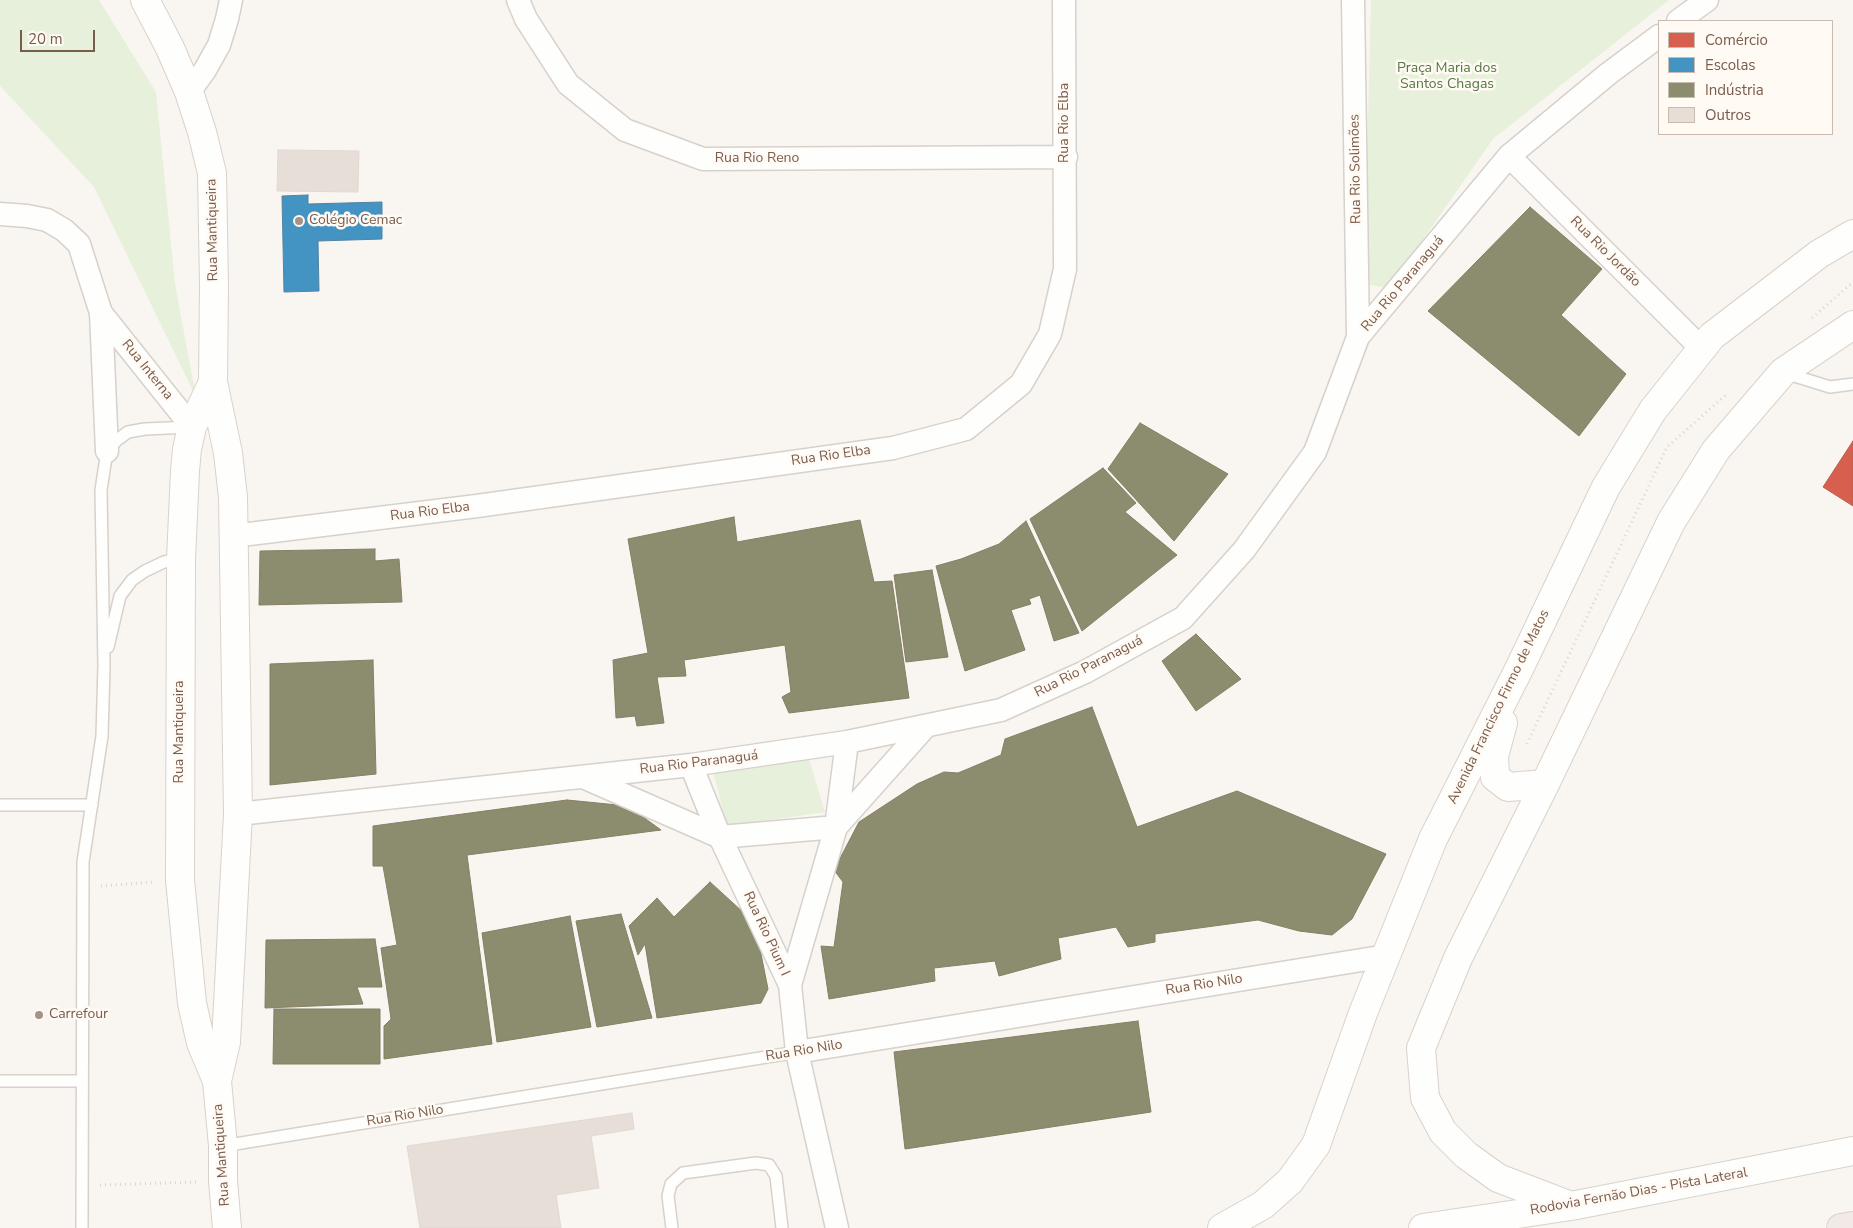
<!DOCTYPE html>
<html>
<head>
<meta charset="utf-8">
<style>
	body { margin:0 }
	#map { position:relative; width:1853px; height:1228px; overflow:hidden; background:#f9f5f0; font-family:"Nunito Sans",sans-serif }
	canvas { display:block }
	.legend { position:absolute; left:1658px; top:20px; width:175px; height:115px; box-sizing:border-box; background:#fffaf3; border:1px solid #cabbb1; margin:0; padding:6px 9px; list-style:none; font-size:15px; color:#7a5c4d }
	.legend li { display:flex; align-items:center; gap:10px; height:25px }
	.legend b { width:25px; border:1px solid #cabbb1 }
	.scale { position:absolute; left:20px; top:30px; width:75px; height:22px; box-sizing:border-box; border:2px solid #7a5c4d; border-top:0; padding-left:6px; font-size:15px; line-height:18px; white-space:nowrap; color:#7a5c4d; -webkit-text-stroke:4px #fffaf3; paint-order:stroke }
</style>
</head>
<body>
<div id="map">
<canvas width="1853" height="1228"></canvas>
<ul class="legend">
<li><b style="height:14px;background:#d6604d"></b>Comércio</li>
<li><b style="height:14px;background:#4393c3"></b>Escolas</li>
<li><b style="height:14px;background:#8c8c6e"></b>Indústria</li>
<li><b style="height:14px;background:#e6ded7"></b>Outros</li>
</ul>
<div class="scale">20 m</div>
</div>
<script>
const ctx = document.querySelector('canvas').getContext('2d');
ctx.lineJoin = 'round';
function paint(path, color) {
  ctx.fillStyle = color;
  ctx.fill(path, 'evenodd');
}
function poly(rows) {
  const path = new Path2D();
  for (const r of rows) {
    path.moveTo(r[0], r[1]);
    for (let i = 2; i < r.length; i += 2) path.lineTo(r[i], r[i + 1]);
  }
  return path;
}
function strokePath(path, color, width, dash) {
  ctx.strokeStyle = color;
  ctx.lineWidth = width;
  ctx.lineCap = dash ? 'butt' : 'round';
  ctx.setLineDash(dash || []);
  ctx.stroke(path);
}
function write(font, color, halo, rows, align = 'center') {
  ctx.font = font + ' "Nunito Sans",sans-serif';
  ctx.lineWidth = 5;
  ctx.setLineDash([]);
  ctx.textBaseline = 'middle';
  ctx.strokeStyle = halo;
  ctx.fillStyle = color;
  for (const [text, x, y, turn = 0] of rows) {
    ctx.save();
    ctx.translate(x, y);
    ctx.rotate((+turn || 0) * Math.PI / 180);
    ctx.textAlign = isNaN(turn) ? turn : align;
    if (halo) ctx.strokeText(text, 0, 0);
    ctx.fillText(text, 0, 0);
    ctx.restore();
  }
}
const green = poly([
	[0,0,99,0,156,92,175,284,196,397,94,187,0,86],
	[1371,0,1669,0,1493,139,1389,288,1364,284],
	[809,759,825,812,727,826,713,772]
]);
const shops = poly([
	[1853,441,1853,506,1823,487,1853,441]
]);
const schools = poly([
	[308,195,308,204,382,202,382,239,318,241,319,291,284,292,282,196,308,195]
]);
const industry = poly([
	[1530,207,1602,269,1561,315,1626,374,1579,436,1428,311,1530,207],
	[1140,423,1228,474,1174,541,1108,469,1140,423],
	[1103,468,1136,503,1125,512,1177,555,1082,631,1030,519,1103,468],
	[734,517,737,542,860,520,874,582,892,581,909,698,789,713,782,697,791,692,785,645,684,660,686,676,657,677,664,723,637,726,635,716,616,718,613,660,648,653,628,539,734,517],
	[1026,521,1079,633,1054,641,1040,595,1029,599,1031,604,1011,610,1025,650,965,671,936,566,961,559,999,544,1026,521],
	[375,549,375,561,399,559,402,602,259,605,260,551,375,549],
	[932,570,948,657,906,662,894,575,932,570],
	[1196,634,1241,679,1196,711,1162,661,1196,634],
	[373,660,376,774,270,785,270,664,373,660],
	[1092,707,1137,827,1237,791,1386,854,1352,919,1332,935,1299,931,1258,920,1155,934,1155,942,1128,947,1116,927,1058,938,1061,959,999,976,995,961,934,968,935,981,829,999,821,946,834,947,843,882,834,870,859,822,917,784,944,772,958,773,1001,755,1005,739,1092,707],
	[567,800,628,806,661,830,467,855,492,1044,384,1059,384,1026,391,1019,381,948,397,945,383,866,373,866,373,826,567,800],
	[710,882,745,914,760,949,768,989,761,1003,657,1018,645,944,638,955,629,926,657,898,674,917,710,882],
	[621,914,652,1018,597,1027,576,921,621,914],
	[570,916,591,1027,497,1042,482,933,570,916],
	[375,939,382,987,357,987,363,1004,265,1008,266,940,375,939],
	[274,1009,380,1009,380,1064,273,1064,274,1009],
	[1138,1021,1151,1112,905,1149,894,1052,1138,1021]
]);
const building = poly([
	[278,150,359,151,358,192,277,191,278,150],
	[632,1113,634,1129,591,1136,599,1188,556,1195,561,1228,420,1228,407,1146,632,1113]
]);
const path = poly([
	[1812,318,1853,282],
	[1527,744,1667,447,1727,394],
	[101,886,155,882],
	[100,1185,198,1182]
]);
const lane = poly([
	[1785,373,1830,387,1853,384],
	[108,647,120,596,132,580,145,571,164,562,181,559],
	[0,805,92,805],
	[0,1081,82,1081],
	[223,1146,797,1052],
	[82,1228,83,862,102,736,104,666,101,490,107,451,117,440,128,432,145,429,192,427],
	[672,1228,668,1196,671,1184,683,1173,756,1163,769,1165,776,1176,782,1228]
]);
const street = poly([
	[518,0,526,19,568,84,625,130,703,159,1066,157],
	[1353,0,1358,337],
	[1678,21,1707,0],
	[189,92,205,70,219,45,227,19,231,0],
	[1509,156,1702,349],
	[0,214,27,216,47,220,64,230,79,244,101,313,107,451],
	[101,313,192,427],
	[233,536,477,506,893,448,966,429,1021,384,1050,334,1065,269,1064,0],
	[691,765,720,837,790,985,797,1052,837,1228],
	[583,777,720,837,836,827,926,726],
	[238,814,691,765,847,742,1001,710,1085,672,1183,618,1244,550,1315,452,1358,337,1509,156,1608,74,1659,36],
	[790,985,836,827,847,742],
	[797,1052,1386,956]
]);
const secondary = poly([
	[145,0,170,48,189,92,202,132,212,173,214,286,213,382,228,453,233,497,238,814,226,1042,217,1081],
	[213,382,192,427,187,449,185,471,181,559,180,880,192,1003,201,1043,217,1081,223,1146,223,1181,227,1228],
	[1503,723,1494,756,1495,777,1508,787,1545,784],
	[1571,1206,1498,1178,1466,1155,1443,1132,1425,1098,1421,1048,1458,958,1545,784,1671,522,1716,450,1783,372,1853,325],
	[1222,1228,1263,1205,1290,1181,1316,1145,1363,1013,1433,839,1519,669,1606,487,1653,410,1712,336,1819,254,1853,234],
	[1423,1228,1571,1206,1853,1151]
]);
const highway = poly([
	[1841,1228,1853,1226]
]);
const markers = [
	[299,221,5,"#a69286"],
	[39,1015,5,"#a69286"]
];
const parkNames = [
	["Praça Maria dos",1447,69],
	["Santos Chagas",1447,85]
];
const streetNames = [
	["Rua Rio Elba",1065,123,-90],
	["Rua Rio Reno",757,159],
	["Rua Rio Solimões",1356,169,-91],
	["Rua Mantiqueira",213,230,-91],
	["Rua Rio Jordão",1605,252,45],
	["Rua Rio Paranaguá",1403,284,-50],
	["Rua Interna",147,370,51],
	["Rua Rio Elba",831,456,-8],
	["Rua Rio Elba",430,512,-7],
	["Rua Rio Paranaguá",1089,667,-27],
	["Avenida Francisco Firmo de Matos",1499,707,-64],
	["Rua Mantiqueira",180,732,-90],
	["Rua Rio Paranaguá",699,763,-7],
	["Rua Rio Pium I",766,934,65],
	["Rua Rio Nilo",1204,985,-9],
	["Rua Rio Nilo",804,1051,-9],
	["Rua Rio Nilo",405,1116,-9],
	["Rua Mantiqueira",222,1155,-94],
	["Rodovia Fernão Dias - Pista Lateral",1639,1192,-10]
];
const poiNames = [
	["Colégio Cemac",309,221],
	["Carrefour",49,1015]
];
paint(green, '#e7f0db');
paint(shops, '#d6604d');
strokePath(shops, '#ba5f4d', 1);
paint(schools, '#4393c3');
strokePath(schools, '#5482a0', 1);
paint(industry, '#8c8c6e');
strokePath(industry, '#877e64', 1);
paint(building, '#e6ded7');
strokePath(building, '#e2d8d2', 1);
strokePath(lane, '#d7d1cb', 14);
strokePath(street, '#d7d1cb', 25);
strokePath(secondary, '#d9d2cb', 30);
strokePath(highway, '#dad1cc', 30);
strokePath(path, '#dcd5d0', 3, [1, 4]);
strokePath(lane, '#fefefd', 11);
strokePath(street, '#fefefd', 22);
strokePath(secondary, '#fefefd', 28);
strokePath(highway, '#f2eae7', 28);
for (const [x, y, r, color] of markers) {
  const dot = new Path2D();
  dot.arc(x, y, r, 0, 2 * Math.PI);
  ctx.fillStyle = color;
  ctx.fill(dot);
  strokePath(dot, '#fffaf3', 2);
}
write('14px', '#537a41', '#fffaf3', parkNames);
write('14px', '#7a5c4d', '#fffaf3', streetNames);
write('14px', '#7a5c4d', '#fffaf3', poiNames, 'left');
</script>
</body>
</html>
